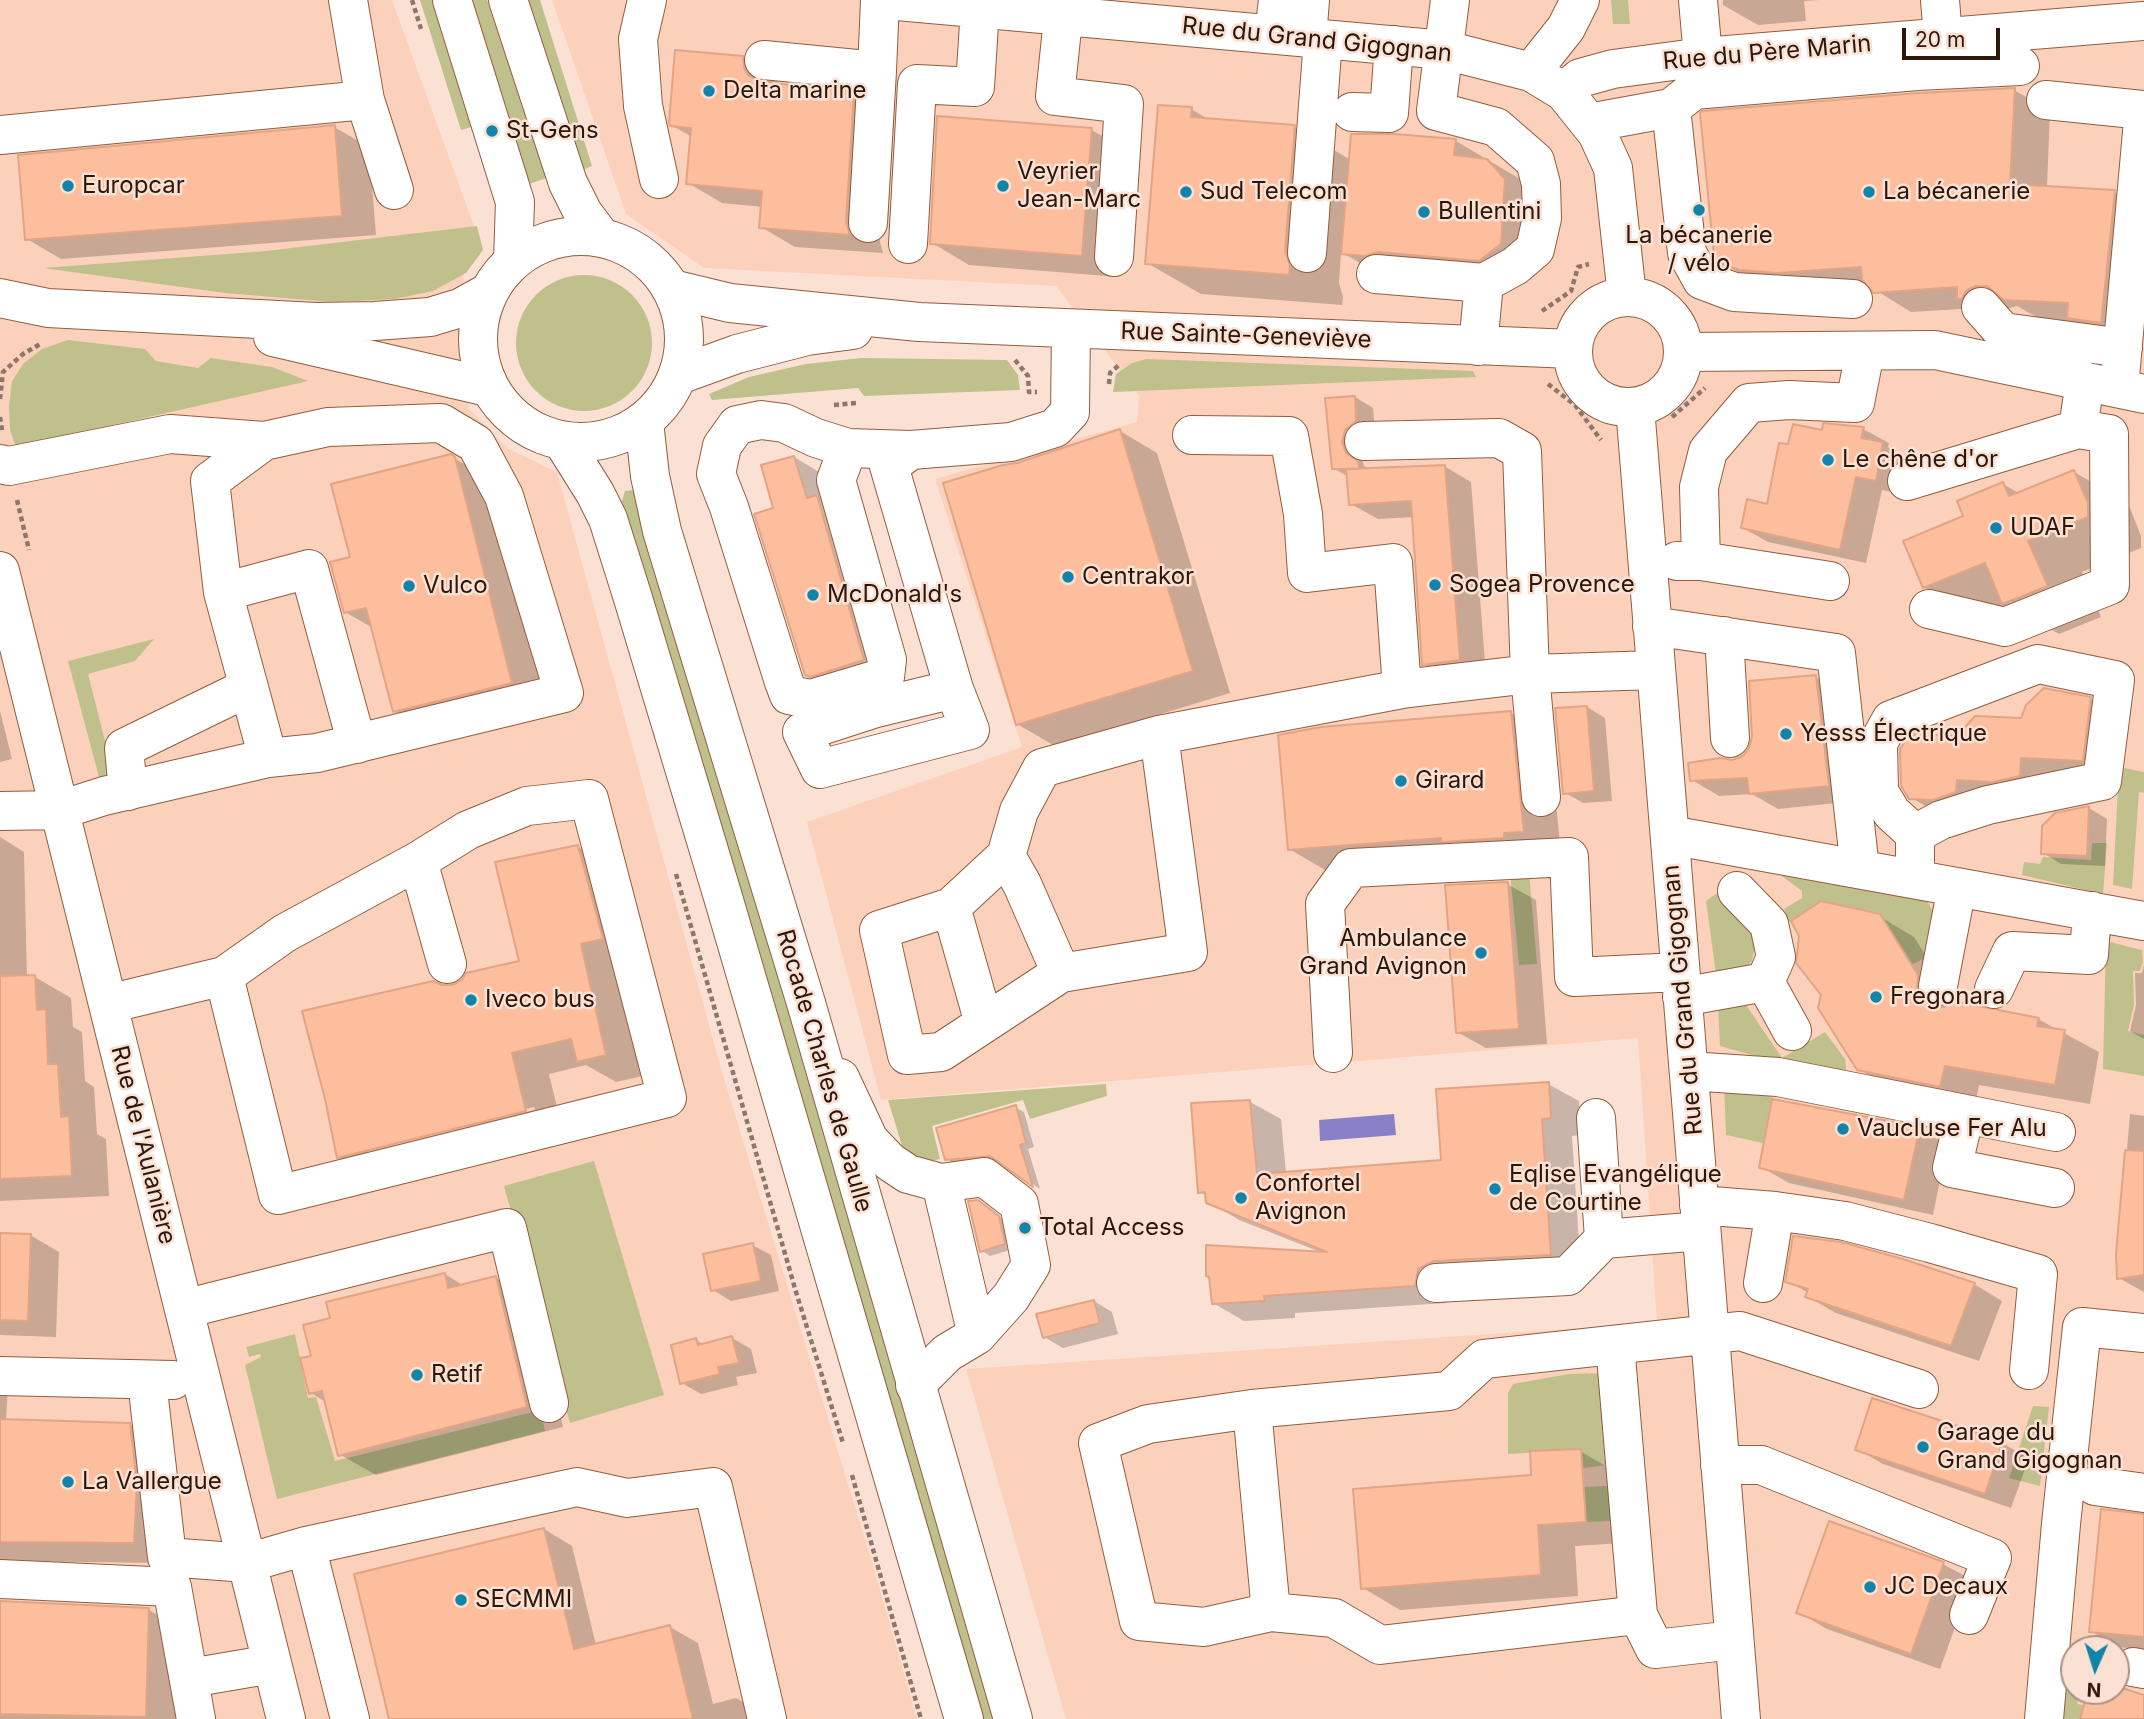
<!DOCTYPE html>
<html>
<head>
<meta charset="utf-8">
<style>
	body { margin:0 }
	#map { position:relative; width:2144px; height:1719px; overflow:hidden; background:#fbe1d4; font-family:Inter,sans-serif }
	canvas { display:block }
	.north { position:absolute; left:2060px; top:1635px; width:70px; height:70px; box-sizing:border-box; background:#fbe1d4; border:2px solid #a99084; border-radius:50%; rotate:183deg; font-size:19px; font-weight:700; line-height:28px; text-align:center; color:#2d170b }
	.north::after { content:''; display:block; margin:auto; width:24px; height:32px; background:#1284aa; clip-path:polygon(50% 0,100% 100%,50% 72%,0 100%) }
	.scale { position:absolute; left:1902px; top:28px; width:98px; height:32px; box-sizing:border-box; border:4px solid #2d170b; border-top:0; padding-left:9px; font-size:21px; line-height:24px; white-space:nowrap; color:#2d170b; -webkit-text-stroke:5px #fbe1d4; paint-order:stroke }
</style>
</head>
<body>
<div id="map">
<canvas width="2144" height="1719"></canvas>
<div class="north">N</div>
<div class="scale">20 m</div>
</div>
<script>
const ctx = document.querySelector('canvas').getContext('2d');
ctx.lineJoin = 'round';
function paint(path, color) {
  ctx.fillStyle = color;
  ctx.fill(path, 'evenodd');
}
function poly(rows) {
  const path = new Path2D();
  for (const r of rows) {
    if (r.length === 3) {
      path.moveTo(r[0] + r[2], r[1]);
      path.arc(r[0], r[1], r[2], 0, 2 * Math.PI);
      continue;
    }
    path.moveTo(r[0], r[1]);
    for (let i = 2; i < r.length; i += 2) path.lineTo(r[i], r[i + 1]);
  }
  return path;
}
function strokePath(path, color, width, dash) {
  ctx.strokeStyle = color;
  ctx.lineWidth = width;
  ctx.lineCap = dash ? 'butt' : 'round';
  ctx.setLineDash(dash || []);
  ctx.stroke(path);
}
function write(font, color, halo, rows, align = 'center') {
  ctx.font = font + ' Inter,sans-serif';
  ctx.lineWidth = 5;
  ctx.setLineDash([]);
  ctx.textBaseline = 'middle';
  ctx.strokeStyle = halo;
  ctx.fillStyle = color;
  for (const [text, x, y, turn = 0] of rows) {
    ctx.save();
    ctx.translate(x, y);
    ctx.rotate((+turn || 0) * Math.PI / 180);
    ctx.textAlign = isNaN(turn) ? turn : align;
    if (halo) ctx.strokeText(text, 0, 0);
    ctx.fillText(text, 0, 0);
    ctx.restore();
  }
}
const built = poly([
	[0,0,392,0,478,237,463,266,469,409,507,448,557,472,722,1072,874,1569,917,1719,0,1719],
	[552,0,2144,0,2144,1719,1066,1719,966,1369,1657,1323,1638,1038,881,1100,807,822,1022,747,935,479,1137,422,1139,395,1056,286,704,268,626,214],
	[2074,1649,2116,1649,2116,1691,2074,1691]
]);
const green = poly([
	[420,0,436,0,475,126,461,130],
	[467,0,487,0,547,178,523,186],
	[524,0,540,0,592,166,582,170],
	[1611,0,1628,0,1630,24,1613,24],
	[477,226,483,250,466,273,433,291,395,299,331,302,225,293,43,268,266,251],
	[584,343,68],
	[68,340,145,349,156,361,198,368,211,358,272,367,308,381,16,447,10,430,9,406,12,381,24,363,42,349],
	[861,358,1007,360,1018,375,1020,390,864,396,858,388,712,400,709,394,749,377,806,364],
	[1146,359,1473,371,1476,377,1113,392,1116,374,1132,363],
	[634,490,642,496,998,1719,978,1719,621,505,625,491],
	[154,639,135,661,88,674,114,776,104,779,99,777,68,661],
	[2119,767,2144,772,2144,793,2139,792,2132,889,2113,885],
	[2092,843,2107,843,2103,894,2022,875,2024,862,2040,864,2043,857,2091,860],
	[1780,865,1925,898,1939,921,1933,954,1911,965,1821,901,1789,922,1784,909,1802,898,1802,891,1782,876],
	[1510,872,1529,872,1537,964,1519,965],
	[1720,891,1735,906,1756,940,1752,961,1739,975,1717,981,1706,901],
	[2106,941,2142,950,2143,962,2140,971,2133,971,2134,1005,2128,1031,2144,1035,2144,1076,2103,1069],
	[1732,999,1746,1005,1782,1058,1825,1032,1845,1059,1847,1076,1802,1069,1720,1046,1718,1006],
	[1106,1084,1107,1096,1030,1119,1023,1100,932,1126,940,1159,913,1165,904,1152,888,1100],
	[1724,1086,1772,1097,1763,1143,1726,1135],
	[594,1161,664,1395,570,1423,504,1186],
	[295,1334,308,1398,316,1397,335,1461,541,1410,545,1431,277,1499,245,1365,261,1357,260,1354,249,1357,246,1347],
	[1601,1373,1609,1465,1583,1468,1581,1450,1508,1454,1508,1393,1513,1384,1569,1374],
	[2033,1406,2049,1407,2040,1486,2009,1478],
	[1605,1486,1614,1489,1617,1517,1610,1521,1586,1522,1584,1487],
	[2065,1670,2074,1674,2074,1691,2081,1691,2077,1704,2084,1705,2080,1719,2059,1719]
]);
const water = poly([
	[1394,1114,1396,1135,1320,1141,1319,1120]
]);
const shadow = poly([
	[1723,0,1820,0,1804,1,1806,21,1758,25,1723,5],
	[742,57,777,77,777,85,853,92,888,112,880,242,883,253,795,247,761,227,763,207,722,203,688,183,692,137,671,125],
	[2014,90,2050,111,2047,188,2114,192,2144,209,2105,338,2076,322,2042,320,2017,306,2003,310,1977,308,1911,312,1872,288,1816,293,1755,282,1719,261],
	[1191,109,1210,120,1294,127,1351,160,1456,141,1525,182,1538,266,1381,275,1341,252,1339,283,1343,297,1342,305,1201,294,1147,263],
	[334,127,369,147,376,235,61,259,27,239],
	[1092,130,1129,152,1119,277,969,265,932,243],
	[1355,397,1373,408,1375,432,1360,454,1364,466,1371,470,1444,466,1471,482,1486,675,1451,679,1424,664,1414,517,1378,519,1351,504,1349,477,1333,468],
	[1863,429,1889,443,1888,447,1908,459,1901,494,1882,490,1866,563,1768,542,1743,528,1768,506,1790,446,1823,432],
	[1120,431,1157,453,1230,693,1055,746,1017,724],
	[450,456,492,480,549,704,432,733,394,711,373,628,345,612,352,559],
	[794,457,821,473,891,676,834,690,806,674],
	[2074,472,2128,503,2141,536,2141,548,2082,572,2101,617,2059,634,2010,606,1979,618,1924,587,1965,517,2003,484,2020,494],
	[1816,677,1844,693,1856,801,1778,809,1752,794,1719,796,1692,780,1746,755],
	[2090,699,2119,715,2111,776,1939,814,1910,797,1958,738],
	[1587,707,1605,718,1612,801,1583,803,1564,792],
	[0,711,12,759,0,762],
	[1511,713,1549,735,1561,853,1327,871,1289,849],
	[2089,808,2107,819,2105,866,2061,864,2043,853],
	[0,837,24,852,27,977,35,977,71,998,73,1027,82,1032,85,1081,94,1087,97,1134,106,1139,109,1196,0,1201],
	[578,847,616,869,643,1076,616,1082,586,1065,549,1074,563,1132,376,1178,338,1157,442,987,453,987,521,962],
	[534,1107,535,1110,368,1152,368,1148],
	[1507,884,1536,900,1547,1044,1486,1048,1457,1032],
	[1879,916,1914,937,1952,997,1952,1003,2038,1019,2099,1052,2090,1104,1979,1085,1975,1106,1893,1089,1858,1069],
	[2144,965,2144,1039,2130,1031,2136,1005,2135,973,2142,973],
	[1548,1084,1579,1101,1581,1135,1572,1136,1581,1272,1449,1286,1446,1303,1295,1313,1295,1318,1244,1321,1213,1303,1320,1252,1239,1220,1208,1201,1207,1196,1199,1192,1250,1102,1281,1119,1286,1173,1443,1162],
	[1015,1107,1024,1112,1034,1147,1028,1149,1040,1189,999,1160,955,1164,946,1159],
	[2130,1114,2144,1116,2144,1292,2119,1278,2118,1254],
	[1919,1129,1947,1145,1933,1215,1789,1183,1761,1167],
	[987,1207,1008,1223,1013,1249,990,1256,981,1250],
	[0,1235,30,1235,59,1252,56,1337,0,1335],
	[752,1245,771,1255,779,1291,731,1301,713,1290],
	[445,1274,464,1286,496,1278,532,1299,563,1427,376,1475,339,1454,326,1402,311,1393,313,1357,332,1319],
	[1787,1281,1974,1284,2002,1301,1979,1361,1836,1313,1808,1297,1809,1293],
	[1094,1301,1112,1312,1118,1334,1063,1348,1044,1337],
	[732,1338,751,1349,757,1373,736,1377,738,1385,701,1394,682,1383,696,1340,704,1345],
	[0,1363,9,1368,6,1421,129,1424,165,1445,169,1563,0,1561],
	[1873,1401,2002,1443,2029,1458,2011,1508,1883,1464,1857,1449],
	[1580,1451,1618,1473,1623,1543,1575,1546,1578,1596,1400,1610,1363,1588,1533,1476],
	[2144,1516,2144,1650,2119,1647,2090,1631],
	[544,1529,572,1546,596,1645,670,1627,698,1643,713,1704,736,1698,764,1714,765,1719,391,1719],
	[1943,1564,1972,1580,1940,1669,1827,1629,1798,1612],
	[0,1603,149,1610,186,1631,183,1719,0,1719]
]);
const building = poly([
	[675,50,743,56,744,68,748,75,762,82,854,91,846,222,850,235,759,228,762,191,686,184,691,128,670,126,669,123,675,50],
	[2015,88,2010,184,2115,190,2101,323,2067,318,2068,303,2004,300,1987,286,1976,286,1967,290,1961,299,1957,299,1957,287,1873,293,1862,280,1861,267,1778,273,1739,270,1717,262,1714,256,1700,113,1702,111,1918,93,2015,88],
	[1158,105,1192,107,1191,117,1295,125,1285,251,1290,265,1289,275,1145,264,1158,105],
	[937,116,1092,128,1082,256,930,244,937,116],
	[335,125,342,216,25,240,18,155,335,125],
	[1351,134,1394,134,1456,139,1454,155,1487,159,1505,179,1501,244,1479,261,1378,252,1365,256,1341,254,1351,134],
	[1355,396,1356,421,1345,430,1342,442,1346,453,1358,461,1359,469,1332,469,1325,398,1355,396],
	[1823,423,1864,427,1861,438,1883,442,1876,481,1856,477,1840,550,1741,528,1747,499,1767,504,1779,443,1788,444,1793,424,1822,430,1823,423],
	[1120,429,1193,671,1016,725,943,483,1003,465,1017,463,1120,429],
	[451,454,455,457,512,683,393,712,366,608,344,613,330,562,350,557,331,484,451,454],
	[794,456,807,498,817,495,864,660,810,677,805,675,754,514,773,508,761,465,794,456],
	[1445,465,1460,660,1422,665,1411,501,1349,505,1346,469,1445,465],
	[2074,470,2088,503,2088,517,2028,541,2048,586,2002,604,1985,563,1923,588,1903,541,1963,516,1957,501,2003,482,2009,496,2074,470],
	[1816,675,1829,786,1749,794,1747,778,1690,781,1688,763,1720,758,1732,760,1743,756,1749,748,1752,737,1749,681,1816,675],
	[2044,688,2091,697,2083,761,2021,758,2020,776,1992,782,1957,780,1956,792,1933,800,1909,799,1901,786,1900,749,1908,737,1916,734,1957,736,1975,716,2021,718,2026,705,2044,688],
	[1587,706,1594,791,1563,794,1555,708,1587,706],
	[1511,711,1524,832,1504,833,1504,838,1441,842,1441,838,1288,850,1278,735,1321,727,1511,711],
	[2089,806,2087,856,2041,854,2042,826,2055,813,2089,806],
	[578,845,603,939,581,944,606,1055,577,1062,571,1039,512,1053,526,1111,337,1158,325,1099,302,1011,433,981,442,985,452,985,462,980,466,973,519,961,495,862,578,845],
	[1508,882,1519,1029,1456,1033,1445,885,1508,882],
	[1821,901,1880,914,1918,975,1917,992,1924,1003,1935,1008,1944,1007,1953,1001,2039,1018,2037,1026,2065,1030,2055,1085,1945,1066,1940,1087,1857,1070,1818,1008,1821,995,1796,963,1799,936,1791,921,1821,901],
	[35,975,37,1010,46,1009,48,1064,58,1064,61,1117,69,1116,72,1176,0,1179,0,976,35,975],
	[1549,1082,1551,1118,1542,1119,1551,1255,1434,1261,1418,1269,1415,1286,1264,1296,1265,1301,1212,1304,1209,1277,1206,1276,1206,1245,1327,1252,1206,1203,1205,1192,1198,1193,1191,1103,1250,1100,1257,1174,1441,1160,1436,1089,1549,1082],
	[1772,1099,1920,1127,1904,1200,1759,1168,1772,1099],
	[1016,1105,1026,1143,1020,1145,1033,1187,990,1156,945,1160,936,1128,1016,1105],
	[2125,1150,2144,1151,2144,1275,2117,1279,2116,1254,2125,1150],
	[978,1200,999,1216,1005,1244,980,1252,968,1201,978,1200],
	[0,1233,31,1234,28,1321,0,1320,0,1233],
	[1793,1236,1841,1242,1903,1259,1975,1283,1951,1346,1805,1297,1808,1289,1785,1282,1793,1236],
	[753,1243,761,1281,711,1291,703,1254,753,1243],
	[445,1273,448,1288,496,1276,527,1407,338,1456,322,1391,309,1394,300,1358,311,1356,303,1325,330,1318,326,1302,445,1273],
	[1094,1300,1100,1323,1043,1338,1036,1314,1094,1300],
	[732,1336,739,1363,718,1367,720,1374,680,1384,671,1345,696,1338,698,1345,732,1336],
	[1872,1398,2003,1441,1985,1494,1855,1450,1872,1398],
	[0,1419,130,1423,137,1483,134,1543,0,1542,0,1419],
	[1581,1449,1586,1522,1538,1525,1541,1575,1361,1589,1353,1489,1531,1475,1530,1451,1581,1449],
	[2101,1509,2144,1514,2144,1637,2089,1632,2101,1509],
	[1829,1521,1944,1562,1911,1654,1796,1613,1829,1521],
	[544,1528,574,1649,670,1625,693,1719,389,1719,354,1574,544,1528],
	[0,1601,149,1608,146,1717,0,1714,0,1601],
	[2116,1686,2144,1695,2144,1719,2080,1719,2088,1691,2116,1691,2116,1686]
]);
const path = poly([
	[412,0,421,29],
	[1542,311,1571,291,1578,267,1589,264],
	[1015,360,1028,376,1029,392,1037,392],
	[1109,384,1110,373,1119,365],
	[1548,384,1575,405,1601,440],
	[0,399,3,372,23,354,42,343],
	[834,405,856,403],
	[0,417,2,430],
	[1672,417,1705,388],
	[17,500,29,550],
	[676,874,796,1292,843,1443],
	[852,1475,921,1719]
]);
const minor = poly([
	[348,0,365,100,394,190],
	[647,0,638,39,643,106,659,179],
	[886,0,1445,50,1531,72,1564,92,1597,133,1613,168,1627,296],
	[1065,0,1055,96,1124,104,1114,257],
	[1450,0,1436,111,1496,127,1535,161,1541,184,1542,218,1535,249,1515,266,1484,283],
	[1698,0,1703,57],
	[1940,0,1943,37],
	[1274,34,1278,0],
	[1307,38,1310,0],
	[764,60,877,71,880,0],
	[1531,72,1566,28,1580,0],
	[1564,92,1580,78,1613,69,1703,57,2144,21],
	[2046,100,2144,110,2119,388],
	[1671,108,1694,90,1917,71,2020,66],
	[1352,112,1389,113,1394,45],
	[1589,123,1671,108,1687,253,1702,280,1734,292,1853,299],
	[0,135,365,100],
	[868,223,877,71],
	[908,244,917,84,975,87,980,8],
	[1307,253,1323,39],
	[1376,274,1484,283,1478,346],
	[672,289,730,303,919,322,1572,349],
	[1628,352,55],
	[0,298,48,308,316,322,375,321,430,317,460,308,487,293],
	[1981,307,2003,332,2123,348],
	[273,337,488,387],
	[1684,352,1935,350,2144,394],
	[679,375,737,354,807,336,853,330],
	[1635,407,1741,1719],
	[1192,435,1289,436,1303,514,1307,573,1393,563,1402,689],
	[1364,441,1499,438,1522,451,1530,674,1541,797],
	[848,448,836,480,887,660,885,677,811,699,789,695,784,682,729,507,716,474,722,446,737,425,761,420,784,423,816,438,848,448,911,450],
	[0,464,9,466,170,434,264,441],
	[1907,481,2078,429],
	[1677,561,1701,561,1830,581],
	[1701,561,1699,487,1708,451,1749,403,1789,400,1855,403,1865,352],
	[0,571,286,1719],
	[223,592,309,569,357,744],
	[1929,609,2005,627,2110,585,2109,434,2078,429,2085,381],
	[1652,626,1836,653,1860,869],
	[1724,636,1730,738],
	[954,689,876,708,802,732,820,769,970,730,954,689,889,466,911,450,1011,442,1055,428,1070,412,1071,329],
	[1159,735,1188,952,1061,973,1022,884,1006,856,1019,811,1042,768,1159,735,1402,689,1530,674,1656,670],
	[128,791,124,748,249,687],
	[0,811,60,810,104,796,268,758,223,592,210,481,264,441,328,427,441,423,476,444,504,496,564,693,317,753,268,758],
	[1670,835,2144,921],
	[1006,856,951,907,879,930,907,1055,941,1052,1061,973],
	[1915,879,1915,834,1892,813,1879,792,1878,743,1891,720,2038,664,2115,680,2102,781,1988,805,1941,820,1915,834],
	[1737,891,1769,924,1776,957,1765,982],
	[951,907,984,1023],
	[224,976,278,1195,667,1098,589,799,527,806,468,830,418,861,447,964],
	[1938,986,1957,887],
	[1994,989,2012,951,2089,955,2092,911],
	[1682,997,1765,982,1792,1031],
	[108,1004,224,976,285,933,418,861],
	[1333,1053,1325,904,1351,868,1569,857,1574,977,1680,972],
	[1689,1071,1778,1077,2056,1132],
	[840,1078,869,1140,890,1162,908,1174,941,1183,984,1177,1019,1204,1031,1265,1011,1297,977,1335,947,1353,915,1385],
	[1965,1114,1952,1168,2055,1188],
	[1596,1118,1604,1239,1701,1231],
	[941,1183,977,1335],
	[1699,1205,1775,1211,1845,1221,1930,1243,2038,1274,2029,1370],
	[1436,1283,1568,1276,1604,1239],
	[1763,1283,1775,1211],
	[184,1309,507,1228,549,1403],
	[1615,1345,1638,1615],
	[0,1376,173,1380],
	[147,1381,167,1557,247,1563,306,1546,577,1487,627,1498,713,1487,767,1719],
	[1252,1409,1271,1612],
	[1720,1465,1761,1465,1992,1558,1969,1615],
	[2095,1486,2144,1493],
	[306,1546,350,1719],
	[0,1579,172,1587,196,1719],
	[1734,1640,1655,1649,1638,1615,1380,1645,1334,1618,1271,1612,1204,1627,1139,1621,1098,1443,1148,1424,1252,1409,1449,1391,1484,1359,1740,1331,1919,1389],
	[2133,1667,2144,1669],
	[190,1678,272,1664],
	[2044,1719,2061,1524,2082,1327,2144,1333]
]);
const major = poly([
	[452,0,515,202,513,260],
	[508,0,568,183,583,213,601,237],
	[581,339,103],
	[644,422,650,476,662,531,806,1003,1013,1719],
	[563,442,595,493,608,519,632,595,723,897,964,1719]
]);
const markers = [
	[709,91,7,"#1284aa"],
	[492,131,7,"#1284aa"],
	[68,186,7,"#1284aa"],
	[1003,186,7,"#1284aa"],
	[1186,192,7,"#1284aa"],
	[1869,192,7,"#1284aa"],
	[1699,210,7,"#1284aa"],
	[1424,212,7,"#1284aa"],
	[1828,460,7,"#1284aa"],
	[1996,528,7,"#1284aa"],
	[1068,577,7,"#1284aa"],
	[1435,585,7,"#1284aa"],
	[409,586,7,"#1284aa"],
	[813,595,7,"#1284aa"],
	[1786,734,7,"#1284aa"],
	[1401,781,7,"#1284aa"],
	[1481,953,7,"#1284aa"],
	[1876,997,7,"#1284aa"],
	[471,1000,7,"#1284aa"],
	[1843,1129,7,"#1284aa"],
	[1495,1189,7,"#1284aa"],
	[1241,1198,7,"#1284aa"],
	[1025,1228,7,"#1284aa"],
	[417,1375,7,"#1284aa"],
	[1923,1447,7,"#1284aa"],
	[68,1482,7,"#1284aa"],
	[1870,1587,7,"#1284aa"],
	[461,1600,7,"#1284aa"]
];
const streetNames = [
	["Rue du Grand Gigognan",1317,40,6],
	["Rue du Père Marin",1767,53,-5],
	["Rue Sainte-Geneviève",1246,336,2],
	["Rue du Grand Gigognan",1683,1000,-95],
	["Rocade Charles de Gaulle",824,1071,74],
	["Rue de l'Aulanière",143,1145,76]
];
const poiNames = [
	["Delta marine",723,91],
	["St-Gens",506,131],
	["Veyrier",1017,172],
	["Jean-Marc",1017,200],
	["Europcar",82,186],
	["Sud Telecom",1200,192],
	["La bécanerie",1883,192],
	["Bullentini",1438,212],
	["La bécanerie",1699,236,"center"],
	["/ vélo",1699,264,"center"],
	["Le chêne d'or",1842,460],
	["UDAF",2010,528],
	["Centrakor",1082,577],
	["Sogea Provence",1449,585],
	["Vulco",423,586],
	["McDonald's",827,595],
	["Yesss Électrique",1800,734],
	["Girard",1415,781],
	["Ambulance",1467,939,"right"],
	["Grand Avignon",1467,967,"right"],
	["Fregonara",1890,997],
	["Iveco bus",485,1000],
	["Vaucluse Fer Alu",1857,1129],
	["Eqlise Evangélique",1509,1175],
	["de Courtine",1509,1203],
	["Confortel",1255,1184],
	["Avignon",1255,1212],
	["Total Access",1039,1228],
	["Retif",431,1375],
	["Garage du",1937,1433],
	["Grand Gigognan",1937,1461],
	["La Vallergue",82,1482],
	["JC Decaux",1884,1587],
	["SECMMI",475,1600]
];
paint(built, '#fcd1bb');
paint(green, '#c0c08d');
paint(water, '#8981c7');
paint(shadow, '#0003');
paint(building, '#fdbe9e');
strokePath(building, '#e1a485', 2);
strokePath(minor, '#935c3e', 40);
strokePath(major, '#935c3e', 40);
strokePath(path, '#8e766a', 4.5, [5, 3.5]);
strokePath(minor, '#fff', 38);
strokePath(major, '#fff', 38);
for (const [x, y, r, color] of markers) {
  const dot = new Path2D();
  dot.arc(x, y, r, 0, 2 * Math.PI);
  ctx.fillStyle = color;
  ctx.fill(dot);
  strokePath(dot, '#fbe1d4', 2.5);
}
write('24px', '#2d170b', '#fbe1d4', streetNames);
write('24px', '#2d170b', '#fbe1d4', poiNames, 'left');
</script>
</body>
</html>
